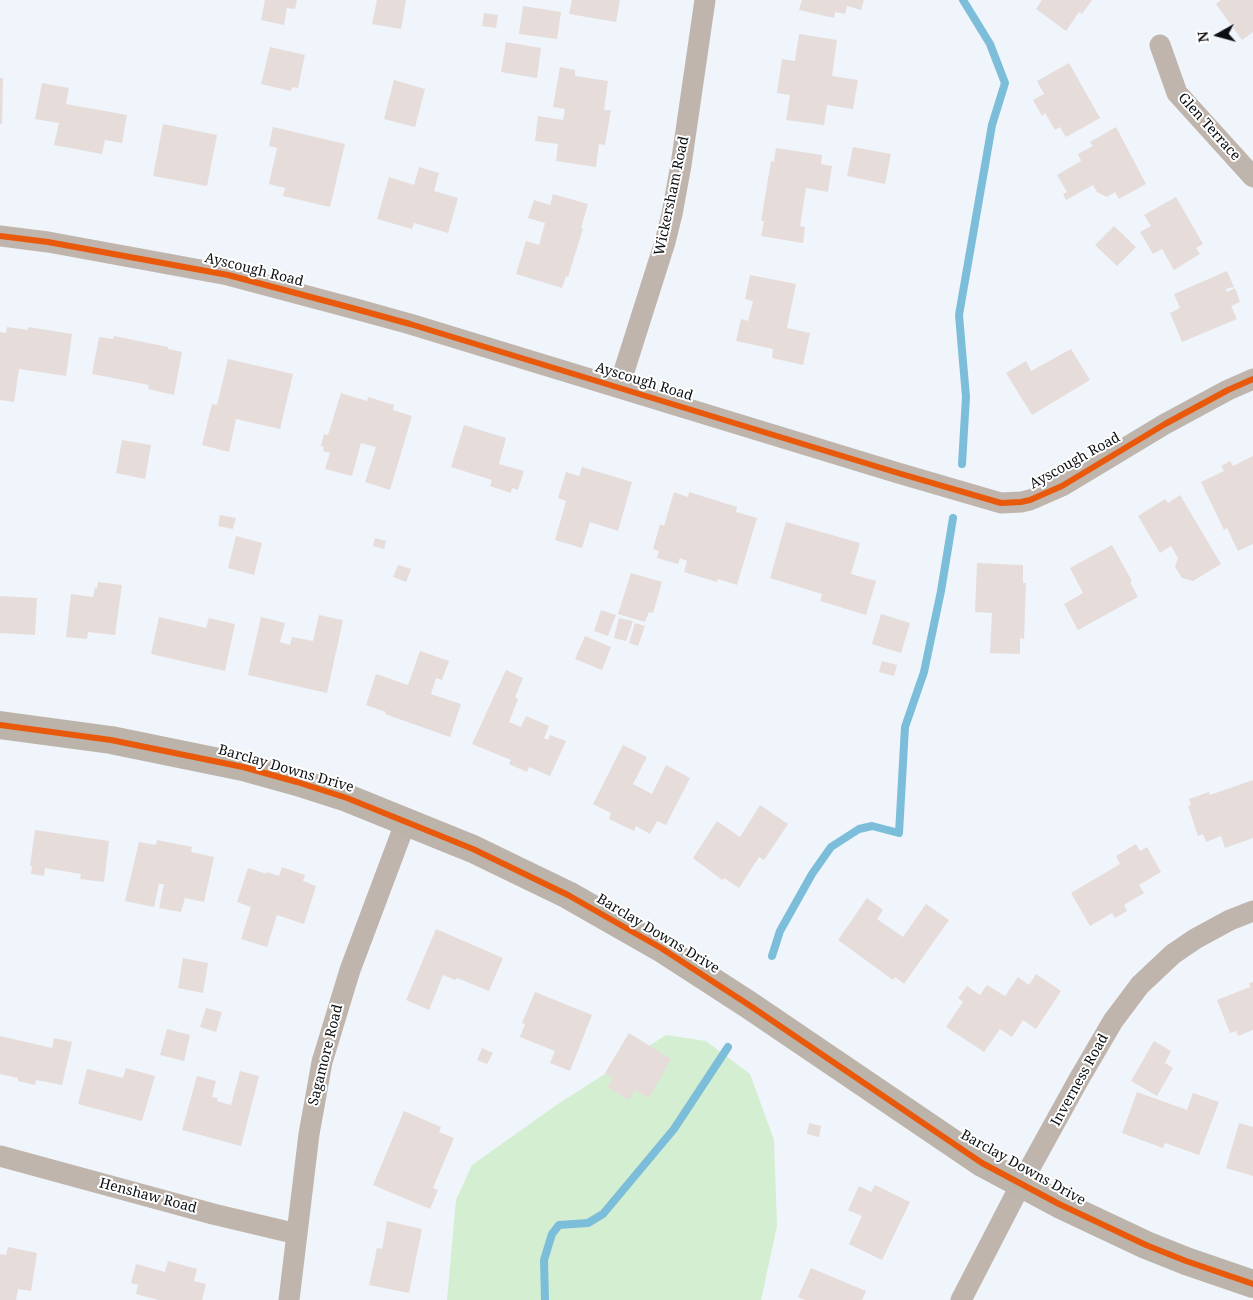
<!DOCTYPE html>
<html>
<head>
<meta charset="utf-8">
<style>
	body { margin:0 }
	#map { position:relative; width:1253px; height:1300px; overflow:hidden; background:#eff5fa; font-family:"Noto Serif",serif }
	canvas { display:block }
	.north { position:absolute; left:1193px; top:10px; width:50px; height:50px; -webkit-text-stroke:4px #fff; paint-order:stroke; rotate:263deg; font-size:14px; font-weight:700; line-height:20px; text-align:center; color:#0d1013 }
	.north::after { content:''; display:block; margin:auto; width:18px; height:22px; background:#0d1013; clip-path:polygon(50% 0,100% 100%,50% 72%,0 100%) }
</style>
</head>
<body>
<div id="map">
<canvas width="1253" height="1300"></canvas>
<div class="north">N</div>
</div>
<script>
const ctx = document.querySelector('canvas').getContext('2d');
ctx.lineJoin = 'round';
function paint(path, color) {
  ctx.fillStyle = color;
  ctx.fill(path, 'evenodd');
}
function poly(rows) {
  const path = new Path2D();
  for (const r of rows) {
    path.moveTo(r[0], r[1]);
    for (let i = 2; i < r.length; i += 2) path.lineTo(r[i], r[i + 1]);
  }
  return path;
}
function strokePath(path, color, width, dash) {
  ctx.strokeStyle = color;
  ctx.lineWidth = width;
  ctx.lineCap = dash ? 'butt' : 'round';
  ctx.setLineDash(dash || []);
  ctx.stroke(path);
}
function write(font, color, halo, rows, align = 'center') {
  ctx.font = font + ' "Noto Serif",serif';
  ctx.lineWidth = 4;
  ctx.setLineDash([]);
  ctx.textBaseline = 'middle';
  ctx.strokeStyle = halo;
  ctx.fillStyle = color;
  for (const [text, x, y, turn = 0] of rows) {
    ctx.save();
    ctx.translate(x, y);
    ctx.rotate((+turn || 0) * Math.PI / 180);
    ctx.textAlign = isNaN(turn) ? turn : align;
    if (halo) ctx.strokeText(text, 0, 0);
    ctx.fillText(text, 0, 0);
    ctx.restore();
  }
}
const green = poly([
	[666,1035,706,1041,750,1074,774,1140,777,1226,761,1300,447,1300,456,1200,472,1165,558,1104]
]);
const stream = poly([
	[962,464,966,397,959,315,992,125,1005,83,990,44,963,0],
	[772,956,780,931,812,874,831,847,859,829,872,826,899,833,905,727,924,672,941,591,953,518],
	[545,1300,544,1260,552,1234,559,1225,588,1223,603,1214,674,1129,728,1047]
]);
const building = poly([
	[265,0,297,0,295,9,287,8,284,25,261,20],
	[377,0,406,0,401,29,372,24],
	[572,0,620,0,616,22,569,14],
	[802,0,864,0,861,10,847,6,845,14,835,12,834,18,799,10],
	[1042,0,1092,0,1082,14,1079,12,1066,31,1036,9],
	[1221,0,1253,0,1253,32,1242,40,1216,4],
	[523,6,561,12,557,39,519,34],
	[484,13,498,15,496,28,482,26],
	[799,34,837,40,832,76,858,80,853,109,827,105,824,125,786,120,790,95,777,93,782,59,795,61],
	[506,42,541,48,537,78,501,72],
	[270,47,305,55,298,88,292,87,291,91,261,84],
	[1069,63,1100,118,1066,137,1060,127,1055,130,1045,113,1042,116,1033,100,1044,94,1037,81],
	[560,67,575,70,575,76,608,81,604,110,611,110,605,145,599,144,596,167,556,161,558,144,535,141,538,116,563,120,565,109,553,107],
	[0,78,3,78,2,124,0,124],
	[394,80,425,89,415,127,384,119],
	[42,83,69,88,66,104,127,115,122,143,105,140,102,154,54,145,59,123,35,119],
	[163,124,217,135,207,186,153,176],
	[273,127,345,144,330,207,283,196,285,188,269,184,277,148,269,146],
	[1116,127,1146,184,1119,199,1115,192,1107,197,1097,192,1093,185,1066,200,1063,194,1067,192,1057,175,1081,161,1078,154,1093,146,1090,142],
	[853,147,891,154,885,184,847,176],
	[776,148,822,155,821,164,832,166,828,192,806,188,800,226,805,227,803,243,761,236,764,221,761,221,771,161,774,162],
	[419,167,439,173,434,191,458,198,448,233,414,223,412,229,377,219,389,177,414,185],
	[553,194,588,204,581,228,583,229,568,277,566,276,562,288,516,274,526,241,539,245,545,223,528,218,534,200,550,205],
	[1176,197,1203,244,1196,248,1200,254,1174,270,1162,249,1153,254,1140,232,1151,226,1144,215],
	[1114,226,1136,247,1117,266,1095,245],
	[1227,271,1234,287,1226,289,1227,292,1235,288,1240,302,1231,306,1237,319,1182,342,1170,313,1180,308,1174,294],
	[750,275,796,284,787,328,810,333,803,365,772,358,773,349,736,341,741,319,748,321,753,301,745,299],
	[7,327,28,330,28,327,72,334,66,376,19,369,14,402,0,400,0,332,6,333],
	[114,336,168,347,168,349,182,352,174,395,148,389,149,385,92,374,99,337,113,339],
	[1071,349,1090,380,1032,415,1006,373,1026,361,1031,371],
	[228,359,293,374,280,429,236,419,229,452,202,445,212,404,217,405],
	[341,393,367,401,368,397,394,405,393,410,412,416,390,490,365,482,376,447,361,443,352,476,325,469,330,453,323,451,324,447,321,446,324,434,328,435],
	[464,425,506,438,499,464,524,471,518,490,512,488,511,493,490,486,492,480,451,467],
	[122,440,151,445,145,479,116,473],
	[1253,456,1253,544,1238,551,1227,528,1224,530,1201,482,1224,471,1221,466,1230,461,1233,466],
	[582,467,632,482,618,531,590,522,582,548,555,540,566,501,558,498,566,472,579,476],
	[674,492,688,497,689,492,737,507,736,512,757,518,737,585,718,579,717,582,684,572,687,561,680,558,678,564,657,558,659,551,653,549,660,524,664,526],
	[1180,495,1221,564,1193,581,1182,578,1175,567,1178,558,1171,546,1160,553,1138,516,1165,499,1168,503],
	[220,515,236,518,233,529,218,526],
	[786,522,860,543,851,574,876,581,866,615,820,601,822,594,770,578],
	[236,536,262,543,254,575,228,568],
	[375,538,386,541,384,549,373,546],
	[1112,545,1132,581,1130,582,1138,597,1078,630,1064,604,1083,593,1070,568],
	[977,563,1023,565,1023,583,1026,583,1024,639,1020,638,1020,654,990,653,992,613,975,612],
	[398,565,411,569,406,582,393,577],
	[631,573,662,582,653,613,649,612,645,622,618,614],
	[98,582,122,585,115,635,88,632,87,639,66,637,71,594,93,597,95,588,97,588],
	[0,596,37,598,35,635,0,633],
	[601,610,616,615,608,636,594,631],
	[881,614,910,623,901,653,872,644],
	[319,615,343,620,327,693,248,675,261,617,285,623,280,642,290,645,292,637,313,641],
	[159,617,206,628,209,618,235,624,225,671,151,654],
	[619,618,633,621,626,641,614,638],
	[635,623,645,626,638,646,629,643],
	[585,636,611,647,602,670,575,659],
	[420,651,449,661,442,680,436,678,431,694,461,704,450,737,385,714,386,712,366,705,376,674,408,685],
	[882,661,897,665,894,676,879,672],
	[506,670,523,678,515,697,518,699,509,722,521,727,526,716,549,726,544,738,548,740,550,735,566,741,550,776,529,767,527,772,509,764,511,760,472,744],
	[623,745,647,757,633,784,652,794,666,765,690,778,666,825,657,821,650,834,636,826,634,831,609,819,611,813,593,804],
	[1253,780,1253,838,1225,848,1221,836,1206,842,1203,834,1198,836,1188,806,1191,805,1189,799,1209,792,1210,795],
	[760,805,788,824,764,860,759,857,739,888,724,878,722,880,693,858,717,821,740,837],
	[35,830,109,841,104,882,80,879,81,874,45,868,44,876,31,874,32,866,30,866],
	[157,840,192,847,191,852,214,857,204,902,185,898,181,912,159,908,164,884,159,884,154,907,125,901,139,842,156,845],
	[1136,844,1140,851,1147,847,1161,872,1139,885,1144,893,1124,905,1127,911,1115,918,1112,913,1090,926,1071,893,1120,864,1116,856],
	[282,867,305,875,303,881,316,886,304,924,277,915,267,947,241,939,251,907,237,902,248,868,267,874,267,872,279,876],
	[867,898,883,910,877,919,903,937,926,904,949,920,904,984,895,977,893,980,838,940],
	[436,929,503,958,489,991,457,978,455,980,443,975,429,1010,406,1000],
	[183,958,208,963,203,993,178,988],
	[1036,974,1061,991,1036,1029,1023,1020,1012,1037,1000,1029,984,1052,946,1027,963,1002,958,998,967,986,980,995,987,985,1005,996,1018,977,1029,985],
	[1253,982,1253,1030,1238,1036,1236,1031,1230,1033,1217,1000,1250,987,1249,983],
	[535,992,592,1015,570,1071,550,1063,555,1051,520,1037,525,1024,522,1023],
	[206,1008,222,1012,216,1032,200,1027],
	[167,1029,190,1035,184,1061,160,1055],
	[629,1033,671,1059,649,1098,635,1090,629,1100,607,1087,613,1078,605,1073],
	[0,1036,52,1048,54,1038,72,1042,62,1085,36,1080,35,1085,18,1081,18,1078,0,1074],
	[1154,1041,1171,1051,1165,1063,1173,1068,1157,1096,1131,1081],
	[482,1048,493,1053,487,1064,477,1060],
	[126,1068,155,1076,142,1121,78,1104,87,1069,123,1078],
	[240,1071,259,1076,241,1146,182,1130,197,1076,216,1081,212,1097,218,1098,217,1101,231,1105],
	[1137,1092,1187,1110,1193,1093,1219,1102,1199,1155,1165,1143,1163,1148,1122,1133],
	[404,1111,441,1127,439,1132,454,1138,433,1188,438,1190,430,1209,373,1185],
	[809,1123,821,1126,819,1137,807,1134],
	[1239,1123,1253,1127,1253,1176,1226,1168],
	[875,1185,910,1202,882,1260,849,1244,862,1216,848,1210,859,1186,871,1192],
	[387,1221,422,1229,409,1293,369,1285,377,1248,382,1249],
	[8,1247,37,1253,31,1291,18,1289,16,1300,0,1300,0,1254,6,1255],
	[168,1261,197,1269,194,1281,206,1284,202,1300,158,1300,136,1294,138,1285,131,1283,136,1264,165,1272],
	[811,1268,866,1291,862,1300,805,1300,798,1297]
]);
const street = poly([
	[1160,45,1177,93,1253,177],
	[0,236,48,242,228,275,352,308,410,324,898,473,1001,503,1021,502,1030,500,1062,486,1165,424,1228,390,1253,379],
	[619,387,665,242,672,214,681,165,705,0],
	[0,1156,213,1214,297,1234],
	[289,1300,309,1134,322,1062,350,970,406,821],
	[961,1300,1021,1184,1079,1079,1113,1021,1140,985,1173,954,1195,939,1230,920,1253,911]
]);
const secondary = poly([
	[0,725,111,740,243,767,297,782,347,798,473,849,568,895,661,948,749,1005,982,1163,1059,1204,1146,1245,1186,1261,1253,1284]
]);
const cycleway = poly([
	[0,236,48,242,228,275,352,308,410,324,898,473,1001,503,1021,502,1030,500,1062,486,1165,424,1228,390,1253,379],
	[0,725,111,740,243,767,297,782,347,798,473,849,568,895,661,948,749,1005,982,1163,1059,1204,1146,1245,1186,1261,1253,1284]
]);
const streetNames = [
	["Glen Terrace",1209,127,48],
	["Wickersham Road",672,196,-78],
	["Ayscough Road",254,270,14],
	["Ayscough Road",644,382,17],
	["Ayscough Road",1075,461,-29],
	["Barclay Downs Drive",286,769,16],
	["Barclay Downs Drive",658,934,31],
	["Sagamore Road",326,1055,-76],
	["Inverness Road",1080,1080,-61],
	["Barclay Downs Drive",1023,1168,29],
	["Henshaw Road",148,1196,15]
];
paint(green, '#d4eed2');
strokePath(stream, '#7cbeda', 8);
paint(building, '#e6dcda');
strokePath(street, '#bfb5ad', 21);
strokePath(secondary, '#bcb4aa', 28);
strokePath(cycleway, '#e8590c', 6);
write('14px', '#0d1013', '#fff', streetNames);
</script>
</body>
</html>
